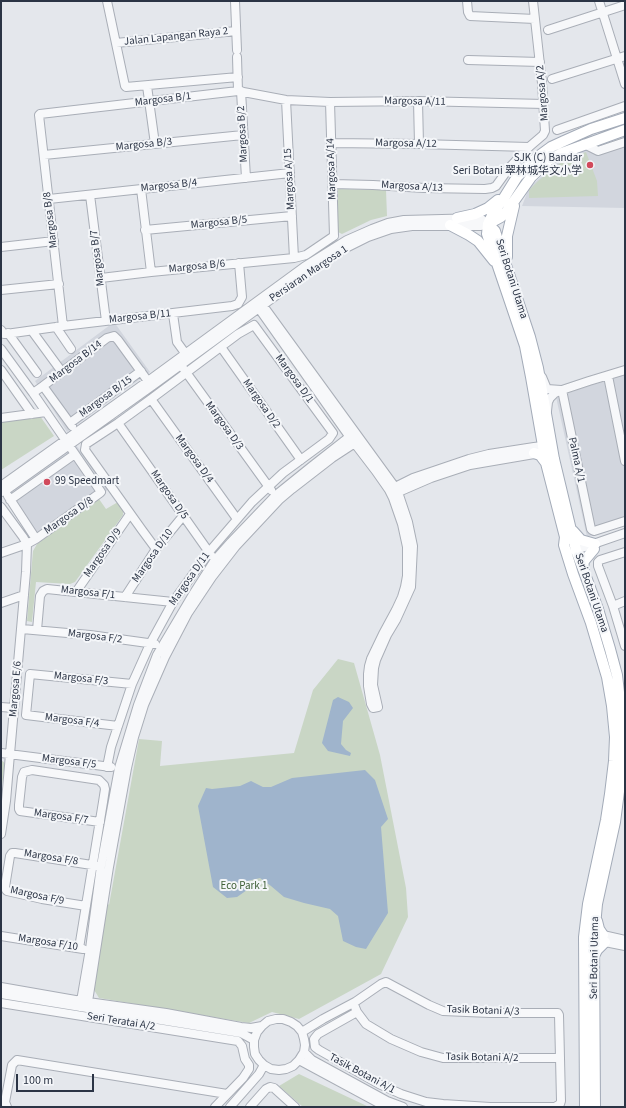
<!DOCTYPE html>
<html>
<head>
<meta charset="utf-8">
<style>
	body { margin:0 }
	#map { position:relative; width:626px; height:1108px; overflow:hidden; background:#e4e7ec; font-family:"Source Sans 3",sans-serif }
	canvas { display:block }
	.frame { position:absolute; inset:0; border:2px solid #2b3445; pointer-events:none }
	.scale { position:absolute; left:16px; top:1074px; width:78px; height:18px; box-sizing:border-box; border:2px solid #2b3445; border-top:0; padding-left:5px; font-size:12px; line-height:14px; white-space:nowrap; color:#2b3445; -webkit-text-stroke:3px #f4f6f9; paint-order:stroke }
</style>
</head>
<body>
<div id="map">
<canvas width="626" height="1108"></canvas>
<div class="frame"></div>
<div class="scale">100 m</div>
</div>
<script>
const ctx = document.querySelector('canvas').getContext('2d');
ctx.lineJoin = 'round';
function paint(path, color) {
  ctx.fillStyle = color;
  ctx.fill(path, 'evenodd');
}
function poly(rows) {
  const path = new Path2D();
  for (const r of rows) {
    path.moveTo(r[0], r[1]);
    for (let i = 2; i < r.length; i += 2) path.lineTo(r[i], r[i + 1]);
  }
  return path;
}
function strokePath(path, color, width, dash) {
  ctx.strokeStyle = color;
  ctx.lineWidth = width;
  ctx.lineCap = dash ? 'butt' : 'round';
  ctx.setLineDash(dash || []);
  ctx.stroke(path);
}
function write(font, color, halo, rows, align = 'center') {
  ctx.font = font + ' "Source Sans 3","Noto Sans SC",sans-serif';
  ctx.lineWidth = 4;
  ctx.setLineDash([]);
  ctx.textBaseline = 'middle';
  ctx.strokeStyle = halo;
  ctx.fillStyle = color;
  for (const [text, x, y, turn = 0] of rows) {
    ctx.save();
    ctx.translate(x, y);
    ctx.rotate((+turn || 0) * Math.PI / 180);
    ctx.textAlign = isNaN(turn) ? turn : align;
    if (halo) ctx.strokeText(text, 0, 0);
    ctx.fillText(text, 0, 0);
    ctx.restore();
  }
}
const built = poly([
	[625,134,625,208,522,206,529,188,546,172,563,158],
	[114,322,150,372,67,432,35,381],
	[625,374,625,525,587,537,556,397],
	[76,445,109,489,36,541,4,496]
]);
const green = poly([
	[586,152,597,181,598,196,529,198,529,190,538,181,563,161],
	[338,189,386,190,387,216,371,220,342,234,338,232],
	[40,416,54,436,1,470,1,421],
	[99,499,106,509,118,502,123,509,123,515,75,582,70,584,36,582,32,622,27,621,33,551,37,544],
	[338,659,354,663,380,755,406,888,408,917,381,974,299,1019,272,1012,249,1023,99,998,93,988,107,902,109,905,139,739,162,741,160,766,294,753,313,690],
	[1,760,5,763,1,794],
	[299,1074,369,1107,303,1107,279,1086]
]);
const water = poly([
	[338,697,349,702,353,708,343,721,341,744,346,750,351,753,350,756,328,751,322,743,333,700],
	[365,770,375,780,388,819,381,827,388,913,366,949,356,947,343,941,338,916,330,909,304,903,284,897,271,886,260,878,247,881,247,890,237,897,227,898,213,887,198,806,206,788,212,789,240,786,251,781,263,787,271,787,292,778]
]);
const minor = poly([
	[107,1,125,86,126,87,238,77],
	[235,1,237,50],
	[467,1,468,12,470,16,535,19],
	[599,1,625,84],
	[548,30,625,5],
	[116,43,236,31],
	[237,57,238,91],
	[468,60,540,62],
	[552,79,625,56],
	[147,86,155,144],
	[241,91,246,178],
	[286,100,294,258],
	[418,101,419,144],
	[330,102,334,236],
	[557,130,625,106],
	[331,143,419,144,529,147],
	[584,144,598,151,625,142],
	[44,155,243,135],
	[333,184,373,185,424,188,485,189,492,188,496,186,509,168,529,147,543,135,545,131,542,83,533,1],
	[141,189,151,272],
	[90,195,106,321],
	[49,199,290,173],
	[145,230,292,216],
	[1,247,54,241],
	[101,278,151,272,294,258,306,255,334,236],
	[1,290,59,284],
	[255,303,349,436,375,470,389,490,393,498,402,524,407,547,407,576,405,587,402,597,396,610,383,634,371,659,369,666,368,674,368,686,371,704,373,708,378,707,373,685,374,668,376,660,387,635,396,620,411,587,413,546,408,522,399,495,395,487,259,300],
	[173,314,177,342,185,353],
	[63,326,39,115,40,114,238,91,286,100,330,102,418,101,544,104],
	[56,327,71,349],
	[1,330,4,334,6,334,63,326,232,306,238,304,242,297,239,263],
	[32,331,62,372],
	[8,333,37,373],
	[221,347,301,460],
	[1,349,33,393,101,492,100,493,36,539,27,544,1,553],
	[183,368,271,490],
	[1,370,32,414],
	[608,376,625,461],
	[542,377,547,389,561,390],
	[43,386,72,426],
	[562,390,591,529,592,530,594,531,625,521],
	[33,393,43,386,107,338,114,336,118,340,150,384],
	[151,399,237,519],
	[547,411,548,402,550,398,555,393,562,390,589,381,625,370],
	[1,418,46,412],
	[70,423,141,371],
	[118,423,211,555],
	[1,486,148,381,304,267,347,240,372,229,388,223,404,220,480,218,488,224],
	[391,489,413,478,469,459,489,454,534,447,542,446,548,449],
	[1,492,5,491,152,386,307,273,344,249,368,237,391,229,412,226,481,226,488,224],
	[394,494,431,478,470,465,540,453],
	[8,496,36,539],
	[10,500,75,454],
	[1,507,23,537,27,544,26,572,10,754,6,801,1,834],
	[576,550,625,533],
	[625,552,600,560,598,562,598,566,613,606,625,646],
	[76,592,130,514],
	[125,597,156,549,183,516],
	[1,603,24,595],
	[613,606,625,601],
	[22,629,90,635,155,644],
	[37,630,40,596,43,591,47,589,173,602],
	[1,707,14,708],
	[118,726,26,715,30,674,132,684],
	[1,753,111,767],
	[107,767,111,747,132,684,150,644,173,602,209,552,252,502,283,473,329,439,333,433,254,325,238,334,151,399,118,423,86,444,85,450,142,530,156,549],
	[86,906,42,899,7,891,6,890,5,887,10,856,12,853,15,853,98,866],
	[1,936,83,949],
	[599,936,603,935,625,940],
	[594,937,605,942,625,946],
	[79,948,103,802,105,789,104,785,99,780,32,770,24,772,22,777,19,805,19,809,20,811,100,822],
	[1,987,81,1001,166,1013,241,1027,251,1028,262,1026,268,1021,276,1019,283,1019,291,1022,297,1026,302,1032,304,1039,305,1045,304,1052,299,1060,293,1066,286,1069,279,1070,271,1069,264,1065,259,1060,255,1054,254,1047,254,1040,257,1032,262,1026],
	[1,994,241,1033,254,1040],
	[1,1003,238,1041,242,1046,245,1059,249,1065,249,1069,243,1078,215,1107],
	[80,1007,90,949,101,866,119,768,138,705,157,655,192,596,215,560,231,542,276,495,312,466,353,434],
	[355,1007,357,1012,366,1024,391,1039,421,1052,443,1058,559,1058],
	[87,1008,109,867,127,768,134,737,144,705,165,657,188,613,212,577,236,546,279,500,292,489,332,458,358,441],
	[302,1032,323,1019,355,1002,381,984,386,982,429,1005,443,1011,490,1013,558,1013,559,1015,561,1101,560,1104,555,1107,490,1107,443,1104,426,1102,401,1094,379,1084,319,1050,315,1047,314,1039,318,1034,357,1012],
	[304,1052,312,1060,387,1101,403,1107],
	[299,1060,386,1107],
	[7,1107,5,1102,12,1065,17,1060,227,1094],
	[230,1107,259,1074,264,1065],
	[250,1107,266,1089,270,1087,274,1088,295,1107]
]);
const major = poly([
	[457,218,475,214,488,208,498,200],
	[488,224,495,231,505,262,530,337,538,368,554,459,570,526,576,550,598,609,610,649,617,675,620,701,624,737,623,761,615,822,597,904,594,937,595,1107],
	[488,224,501,217,507,211,531,177,549,160,562,153,625,130],
	[450,225,469,235,478,241,494,261],
	[507,257,507,236,514,206],
	[534,453,540,455,546,463],
	[573,531,581,540,595,544],
	[583,569,584,561,594,549],
	[597,921,599,929,603,935],
	[594,956,597,950,605,942],
	[585,1107,584,937,588,904,606,820,610,794,614,761,615,737,612,706,607,677,591,623,573,574,564,545,565,537,546,463,531,377,525,346,487,234,488,224,494,211,502,201,517,177,536,158,551,147,564,141,591,129,625,118]
]);
const markers = [
	[590,165,4,"#d1495b"],
	[47,482,4,"#d1495b"]
];
const streetNames = [
	["Jalan Lapangan Raya 2",176,37,-6],
	["Margosa A/2",543,93,-95],
	["Margosa B/1",163,100,-7],
	["Margosa A/11",415,102,1],
	["Margosa B/2",243,134,-93],
	["Margosa A/12",406,144,1],
	["Margosa B/3",144,145,-6],
	["Margosa A/14",332,169,-92],
	["Margosa A/15",290,179,-93],
	["Margosa B/4",169,186,-6],
	["Margosa A/13",412,187,3],
	["Margosa B/8",51,220,-97],
	["Margosa B/5",219,223,-6],
	["Margosa B/7",98,258,-97],
	["Margosa B/6",197,267,-6],
	["Persiaran Margosa 1",309,274,-34],
	["Seri Botani Utama",511,279,72],
	["Margosa B/11",140,317,-6],
	["Margosa B/14",76,362,-37],
	["Margosa D/1",294,379,54],
	["Margosa B/15",106,397,-36],
	["Margosa D/2",261,404,55],
	["Margosa D/3",224,426,54],
	["Margosa D/4",194,459,54],
	["Palma A/1",576,460,78],
	["Margosa D/5",169,495,55],
	["Margosa D/8",69,516,-35],
	["Margosa D/9",103,553,-55],
	["Margosa D/10",153,556,-55],
	["Margosa D/11",190,579,-55],
	["Margosa F/1",88,593,6],
	["Seri Botani Utama",591,593,71],
	["Margosa F/2",95,637,7],
	["Margosa F/3",81,679,6],
	["Margosa E/6",16,689,-85],
	["Margosa F/4",72,721,7],
	["Margosa F/5",69,762,7],
	["Margosa F/7",61,817,8],
	["Margosa F/8",51,858,9],
	["Margosa F/9",37,896,12],
	["Margosa F/10",48,943,9],
	["Seri Botani Utama",595,958,-89],
	["Tasik Botani A/3",483,1011,2],
	["Seri Teratai A/2",121,1022,9],
	["Tasik Botani A/2",482,1058,1],
	["Tasik Botani A/1",362,1074,28]
];
const poiNames = [
	["SJK (C) Bandar",582,159],
	["Seri Botani 翠林城华文小学",582,172],
	["99 Speedmart",55,482,"left"]
];
const parkNames = [
	["Eco Park 1",244,887]
];
paint(built, '#d2d6de');
paint(green, '#c9d6c5');
paint(water, '#9fb4cc');
strokePath(minor, '#a9aeb7', 10);
strokePath(major, '#a3abb8', 12);
strokePath(minor, '#f7f8fa', 8);
strokePath(major, '#fff', 10);
for (const [x, y, r, color] of markers) {
  const dot = new Path2D();
  dot.arc(x, y, r, 0, 2 * Math.PI);
  ctx.fillStyle = color;
  ctx.fill(dot);
  strokePath(dot, '#f4f6f9', 1.5);
}
write('11px', '#2b3445', '#f4f6f9', streetNames);
write('11px', '#2b3445', '#f4f6f9', poiNames, 'right');
write('11px', '#3f6138', '#f4f6f9', parkNames);
</script>
</body>
</html>
